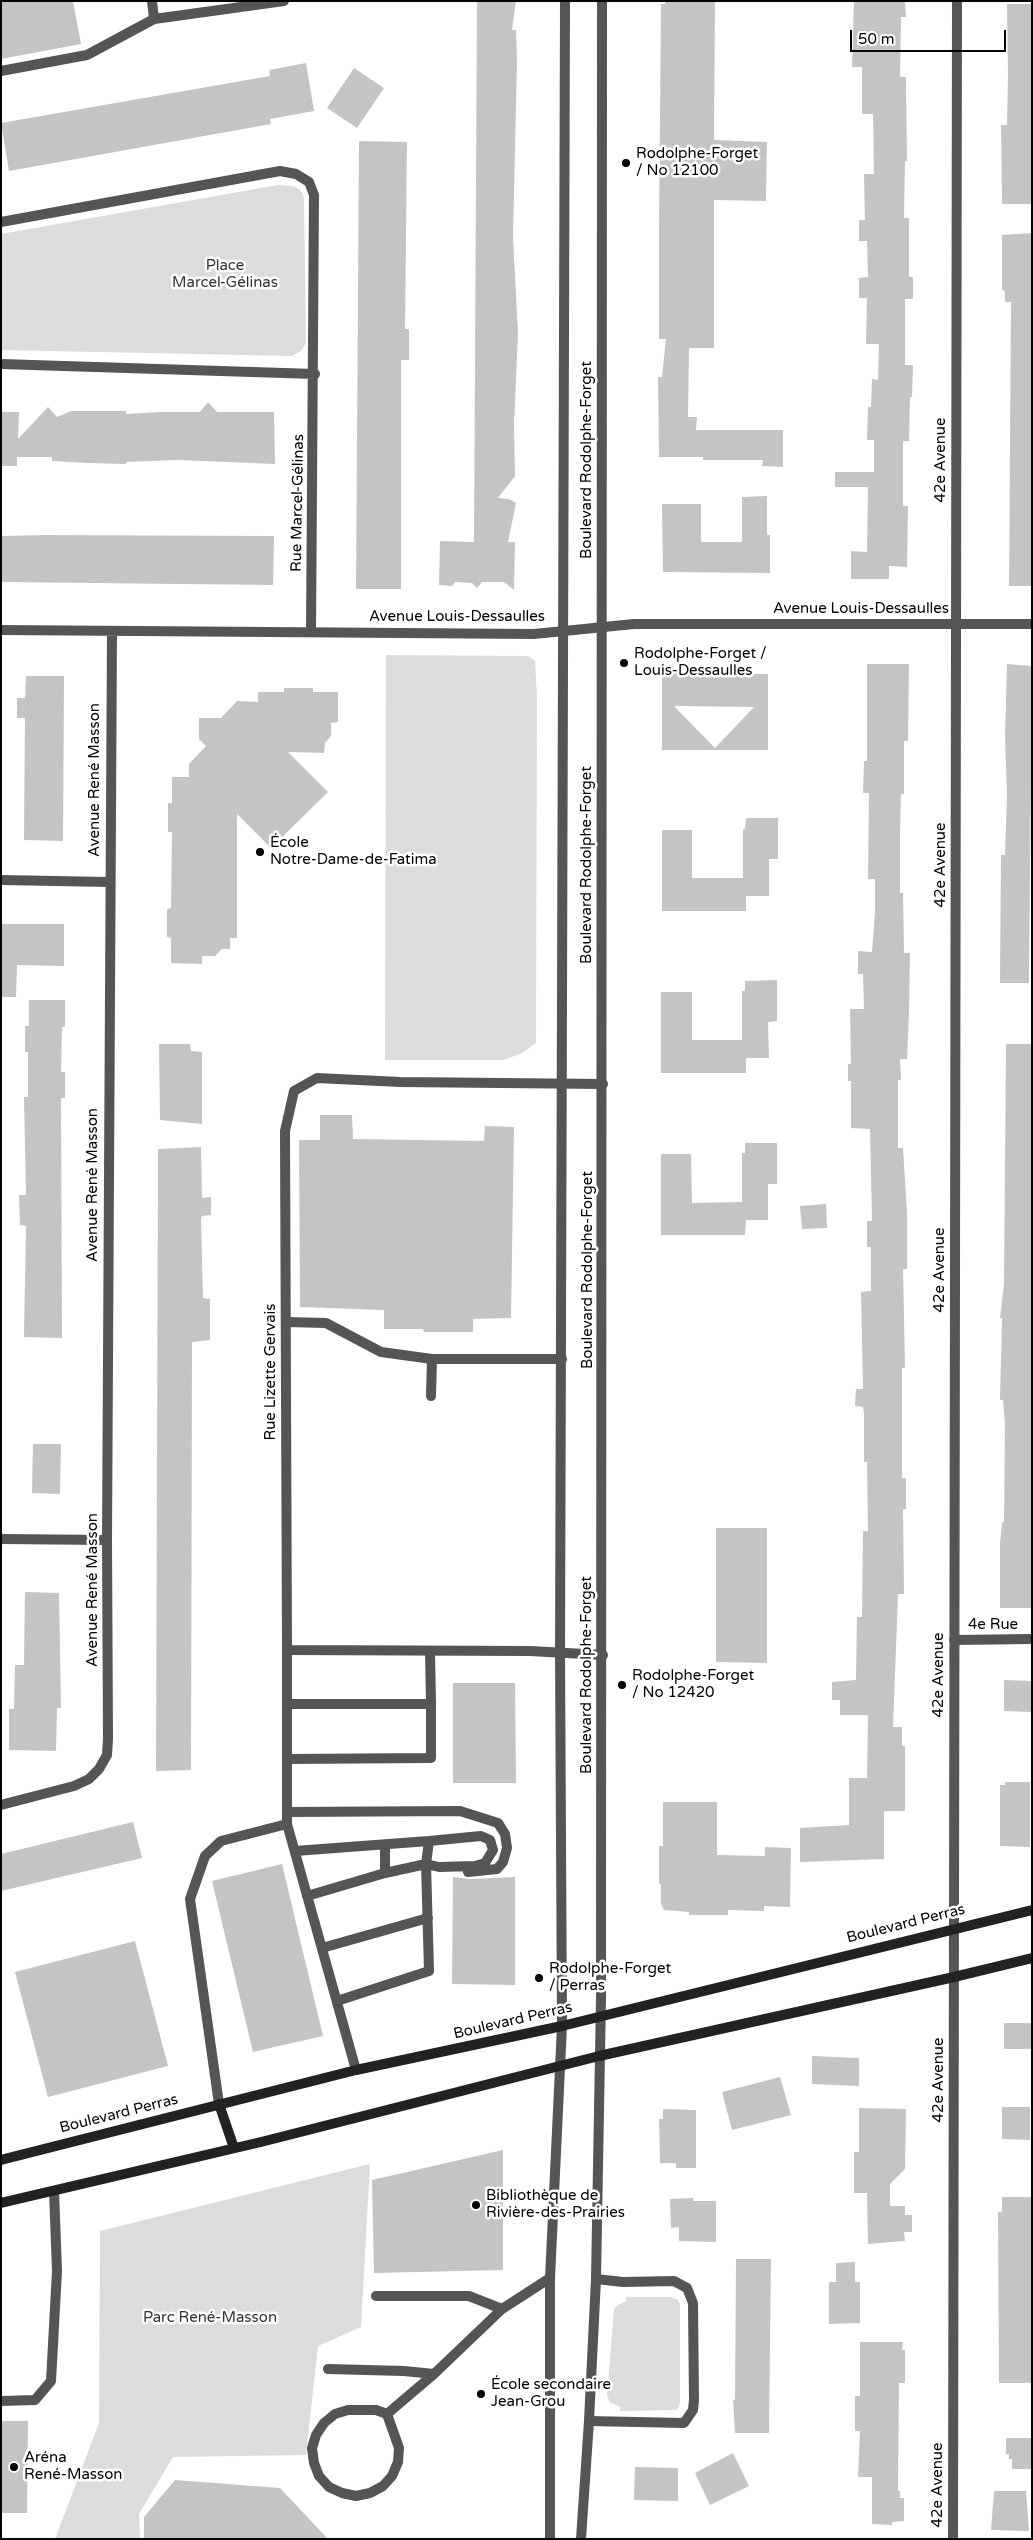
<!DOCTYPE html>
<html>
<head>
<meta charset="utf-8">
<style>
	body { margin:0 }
	#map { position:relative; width:1033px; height:2540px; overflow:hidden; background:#fff; font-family:"Varela Round",sans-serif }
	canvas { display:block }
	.frame { position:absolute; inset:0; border:2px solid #000; pointer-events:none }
	.scale { position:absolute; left:850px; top:30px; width:156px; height:22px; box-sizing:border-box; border:2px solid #000; border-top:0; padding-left:6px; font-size:15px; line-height:18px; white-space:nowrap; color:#000; -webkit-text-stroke:4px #fff; paint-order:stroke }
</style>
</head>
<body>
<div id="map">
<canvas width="1033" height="2540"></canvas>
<div class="frame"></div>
<div class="scale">50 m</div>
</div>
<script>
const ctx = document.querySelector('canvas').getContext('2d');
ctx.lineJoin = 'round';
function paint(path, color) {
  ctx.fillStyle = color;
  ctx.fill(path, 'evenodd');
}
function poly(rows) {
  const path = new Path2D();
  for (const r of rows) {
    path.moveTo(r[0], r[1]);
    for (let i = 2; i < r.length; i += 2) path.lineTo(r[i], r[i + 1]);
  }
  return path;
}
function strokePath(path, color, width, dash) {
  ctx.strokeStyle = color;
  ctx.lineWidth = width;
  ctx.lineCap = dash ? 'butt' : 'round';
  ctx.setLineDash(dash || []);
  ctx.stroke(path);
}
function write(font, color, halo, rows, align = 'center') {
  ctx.font = font + ' "Varela Round",sans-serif';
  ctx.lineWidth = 5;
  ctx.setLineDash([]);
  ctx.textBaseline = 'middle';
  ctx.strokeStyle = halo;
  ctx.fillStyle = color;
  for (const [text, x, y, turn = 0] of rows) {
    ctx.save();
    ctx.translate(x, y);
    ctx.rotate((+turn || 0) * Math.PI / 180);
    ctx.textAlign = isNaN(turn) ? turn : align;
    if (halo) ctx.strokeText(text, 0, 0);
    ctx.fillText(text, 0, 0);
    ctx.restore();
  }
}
const green = poly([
	[278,185,294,186,302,192,304,199,306,343,301,351,292,356,1,350,1,234],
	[386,655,528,656,535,661,537,697,536,1043,522,1053,504,1060,385,1060],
	[370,2164,361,2327,318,2346,306,2455,173,2457,139,2514,140,2539,55,2539,99,2423,100,2231],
	[626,2297,670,2297,677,2299,680,2304,680,2403,677,2410,620,2411,620,2407,610,2402,607,2396,614,2309,618,2305,626,2301]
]);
const building = poly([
	[1,1,73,1,81,44,1,59],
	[477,1,516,1,512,30,516,30,517,60,513,236,518,334,514,425,515,476,498,498,509,499,516,503,508,542,515,542,514,590,504,582,482,582,477,588,472,583,455,582,452,586,439,585,440,541,474,542],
	[665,1,715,1,714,140,767,142,766,201,714,200,714,348,689,348,688,417,697,417,696,430,783,430,783,467,762,466,763,460,703,460,703,457,659,457,658,377,662,377,666,339,659,339,659,230,661,4,665,4],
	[854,1,905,1,906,17,901,17,900,77,906,77,907,161,905,161,904,218,909,218,909,277,913,277,913,299,905,299,905,365,913,365,912,397,910,397,909,441,903,441,903,506,908,506,907,567,889,566,889,579,851,579,851,551,867,552,868,487,835,487,835,472,874,472,874,440,867,440,868,407,871,407,872,379,878,380,879,344,866,344,867,298,859,298,859,278,868,277,867,241,859,241,859,220,865,220,864,174,874,174,873,114,862,114,862,67,852,67],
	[1007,4,1032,4,1032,204,1002,204,1001,125,1007,125,1008,75],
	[306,63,314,111,270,119,271,124,9,171,1,123,270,76,269,70],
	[354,68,384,88,357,128,327,108],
	[359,141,407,142,405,329,409,329,409,360,401,360,401,589,356,589],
	[1032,233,1032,586,1009,586,1011,302,1005,302,1005,291,1002,290,1002,235],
	[208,402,217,412,274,412,275,464,177,460,126,462,126,464,88,463,52,461,52,457,17,457,17,466,1,466,2,412,19,412,18,439,48,407,57,417,71,411,126,411,126,414,159,412,200,412],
	[767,496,767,535,770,535,770,573,663,572,662,504,701,504,701,542,742,542,742,497],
	[45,535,274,536,273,585,1,582,1,536],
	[867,664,909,664,908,741,904,741,904,794,901,794,900,831,900,893,903,893,904,953,910,953,909,1013,907,1059,900,1059,901,1080,898,1080,898,1148,903,1148,907,1213,907,1269,903,1269,905,1368,902,1368,902,1478,906,1478,906,1509,903,1509,904,1594,898,1594,893,1727,902,1727,902,1746,905,1746,905,1811,884,1811,884,1859,800,1862,800,1828,849,1825,849,1778,867,1778,868,1715,840,1715,840,1700,832,1700,832,1682,856,1680,857,1617,862,1617,863,1531,868,1531,867,1462,864,1462,864,1413,863,1407,855,1406,856,1389,863,1389,861,1292,871,1291,871,1247,867,1247,867,1221,872,1221,870,1129,851,1128,851,1081,848,1081,848,1064,851,1064,850,1009,864,1009,863,974,858,974,858,951,872,952,875,912,875,879,868,879,869,793,863,793,864,761,867,761],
	[1007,664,1032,666,1029,983,1000,983,1001,855,1005,855,1007,795,1005,735],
	[662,673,768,674,768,750,662,750],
	[674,706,754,707,715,748],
	[26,676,64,676,63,841,24,840,25,718,17,718,17,698,25,698],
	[284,688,313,688,313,692,338,692,338,722,331,723,331,736,325,743,324,753,288,752,328,792,271,848,237,814,237,938,230,938,230,949,222,949,215,956,202,956,202,964,171,963,171,938,167,937,167,909,171,908,172,832,168,832,168,803,172,803,172,777,189,777,189,764,206,746,199,739,199,718,221,718,237,701,258,702,258,692,284,692],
	[746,818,778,818,778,859,769,859,769,896,746,896,746,911,662,911,662,830,692,830,692,878,743,878,743,829,745,829],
	[1,924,64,924,64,966,17,965,16,997,1,997],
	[777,980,777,1021,768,1022,769,1058,746,1058,746,1073,661,1073,661,992,692,992,692,1040,742,1040,742,991,745,991,745,981],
	[29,1000,65,1000,65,1027,62,1027,61,1072,65,1072,65,1098,61,1098,62,1338,24,1337,26,1226,20,1225,19,1195,26,1195,24,1097,28,1097,28,1052,25,1052,25,1026,29,1026],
	[159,1044,190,1044,191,1051,202,1052,202,1124,160,1120],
	[1006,1044,1032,1044,1032,1608,1000,1608,1000,1544,1002,1522,1004,1522,1005,1424,1003,1400,1000,1400,1002,1318,1000,1318,1004,1284],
	[320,1115,352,1115,353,1139,484,1141,485,1126,514,1127,511,1318,473,1319,473,1332,424,1332,423,1329,384,1329,384,1310,300,1307,299,1140,320,1140],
	[745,1143,777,1143,777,1184,768,1184,768,1220,746,1220,745,1235,661,1235,661,1154,691,1154,692,1203,742,1202,742,1153,745,1153],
	[201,1147,202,1198,211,1197,211,1215,202,1216,201,1218,203,1298,210,1299,210,1340,192,1342,191,1770,156,1771,158,1149],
	[826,1204,827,1228,802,1229,800,1206],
	[33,1444,61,1444,60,1494,32,1493],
	[716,1528,767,1528,767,1663,716,1662],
	[25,1592,59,1593,61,1708,57,1708,56,1751,9,1750,9,1709,14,1709,15,1665,24,1665],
	[1004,1680,1032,1681,1032,1712,1004,1711],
	[453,1683,515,1683,516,1783,453,1783],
	[1005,1782,1030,1782,1030,1847,1000,1846,1000,1785,1005,1785],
	[663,1802,717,1802,717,1855,765,1856,765,1847,791,1848,790,1907,764,1906,764,1911,728,1910,728,1915,689,1915,689,1912,664,1910,661,1904,661,1884,659,1884,659,1846,663,1846],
	[133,1822,142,1858,1,1891,1,1854],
	[282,1864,323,2036,253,2052,212,1881],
	[453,1877,469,1879,515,1877,515,1985,452,1984],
	[135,1941,168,2066,48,2097,15,1972],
	[1004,2023,1032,2023,1032,2049,1004,2049],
	[812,2056,859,2058,859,2086,812,2084],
	[780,2077,791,2115,732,2130,722,2092],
	[1002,2107,1030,2107,1030,2140,1002,2139],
	[859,2108,906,2109,905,2169,890,2184,890,2206,905,2206,905,2215,912,2215,912,2232,904,2232,905,2241,868,2244,867,2193,854,2193,854,2152,859,2152],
	[663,2109,696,2110,696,2168,676,2168,676,2163,660,2163,659,2119,663,2119],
	[503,2150,503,2270,374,2273,372,2180],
	[1002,2197,1032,2197,1032,2383,999,2383,998,2212,1002,2212],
	[693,2198,693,2201,716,2201,716,2242,679,2241,679,2227,671,2228,670,2199],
	[736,2259,771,2259,769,2433,735,2433,733,2400,735,2400],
	[855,2262,855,2282,860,2282,860,2323,829,2324,829,2282,836,2282,836,2263],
	[860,2342,903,2342,902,2350,905,2350,905,2383,899,2383,898,2491,900,2491,900,2498,904,2498,904,2521,892,2522,892,2525,872,2524,872,2477,858,2477,860,2431,855,2431,855,2396,860,2396],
	[1,2421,28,2421,27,2513,1,2513],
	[1006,2438,1032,2438,1032,2469,1012,2469,1012,2459,1009,2459,1009,2454,1006,2454],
	[733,2453,749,2486,710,2505,695,2473],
	[635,2467,678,2468,678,2501,634,2500],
	[175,2480,280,2488,328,2539,144,2539,144,2517],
	[994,2491,1026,2491,1029,2531,991,2530]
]);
const service = poly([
	[152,1,154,19,284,1],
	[1,71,87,55,154,19],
	[286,1322,326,1323,381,1352,432,1359,562,1359],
	[431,1396,432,1359],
	[287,1650,287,1824,356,2070],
	[430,1651,431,1704],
	[287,1759,431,1758,431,1704,287,1704],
	[287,1812,460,1811,498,1823,505,1834,507,1848,503,1862,497,1869,468,1872],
	[295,1851,429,1841],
	[307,1896,385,1873,385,1846],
	[322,1948,428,1918],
	[337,2001,429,1971,426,1864,429,1841,481,1836,490,1840,493,1850,485,1863,475,1866,439,1867,426,1864,385,1873],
	[219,2104,190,1899,205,1856,221,1841,287,1824],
	[376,2296,469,2296,502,2309],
	[328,2369,404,2371,434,2374],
	[1,2401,35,2400,51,2381,57,2271,54,2191],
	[348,2410,376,2410,387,2414,399,2448,398,2462,392,2476,383,2486,370,2493,356,2496,342,2493,329,2487,319,2476,314,2463,312,2448,316,2435,324,2423,335,2414,348,2410],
	[387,2414,434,2374,502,2309,550,2278]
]);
const minor = poly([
	[1,222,280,171,296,174,309,182,314,195,311,632],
	[1,364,315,374],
	[1,630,534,634,634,624,1032,624],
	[1,880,109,882],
	[603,1084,400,1082,317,1078,294,1091,285,1131,287,1650,530,1651,603,1655],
	[1,1539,107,1540],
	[954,1640,1032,1639],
	[1,1805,74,1786,89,1779,99,1769,107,1755,108,1739,107,1540,112,631],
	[589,2421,684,2423,693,2410,694,2400,693,2303,687,2288,674,2281,623,2282,596,2279],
	[953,2539,957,1]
]);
const tertiary = poly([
	[550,2539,550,2278,562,2026,560,1653,565,1],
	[581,2539,589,2421,596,2279,601,1998,602,1]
]);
const secondary = poly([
	[219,2104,234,2148],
	[1,2160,356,2070,562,2026,1032,1910],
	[1,2203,261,2142,599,2056,954,1977,1032,1958]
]);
const markers = [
	[626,163,5,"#000"],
	[624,663,5,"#000"],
	[260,852,5,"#000"],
	[622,1685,5,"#000"],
	[539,1978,5,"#000"],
	[476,2205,5,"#000"],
	[481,2394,5,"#000"],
	[14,2467,5,"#000"]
];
const poiNames = [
	["Rodolphe-Forget",636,154],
	["/ No 12100",636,171],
	["Rodolphe-Forget /",634,654],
	["Louis-Dessaulles",634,671],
	["École",270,843],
	["Notre-Dame-de-Fatima",270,860],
	["Rodolphe-Forget",632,1676],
	["/ No 12420",632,1693],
	["Rodolphe-Forget",549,1969],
	["/ Perras",549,1986],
	["Bibliothèque de",486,2196],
	["Rivière-des-Prairies",486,2213],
	["École secondaire",491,2385],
	["Jean-Grou",491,2402],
	["Aréna",24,2458],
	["René-Masson",24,2475]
];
const parkNames = [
	["Place",225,266],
	["Marcel-Gélinas",225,283],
	["Parc René-Masson",210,2318]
];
const streetNames = [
	["Boulevard Rodolphe-Forget",587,460,-90],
	["42e Avenue",941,460,-90],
	["Rue Marcel-Gélinas",298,503,-89],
	["Avenue Louis-Dessaulles",861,609],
	["Avenue Louis-Dessaulles",457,617],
	["Avenue René Masson",95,780,-90],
	["Boulevard Rodolphe-Forget",587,865,-90],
	["42e Avenue",941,865,-90],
	["Avenue René Masson",93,1185,-90],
	["Boulevard Rodolphe-Forget",588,1270,-90],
	["42e Avenue",940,1270,-90],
	["Rue Lizette Gervais",271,1372,-90],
	["Avenue René Masson",93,1590,-90],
	["4e Rue",993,1625],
	["Boulevard Rodolphe-Forget",587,1675,-90],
	["42e Avenue",939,1675,-90],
	["Boulevard Perras",906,1924,-14],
	["Boulevard Perras",513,2021,-13],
	["42e Avenue",939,2080,-90],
	["Boulevard Perras",119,2114,-14],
	["42e Avenue",938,2485,-90]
];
paint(green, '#dcdcdc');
paint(building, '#c4c4c4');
strokePath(service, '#555', 10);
strokePath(minor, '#555', 10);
strokePath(tertiary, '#555', 10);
strokePath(secondary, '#222', 10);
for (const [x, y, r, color] of markers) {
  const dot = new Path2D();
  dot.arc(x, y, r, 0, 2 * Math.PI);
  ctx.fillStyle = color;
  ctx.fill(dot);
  strokePath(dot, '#fff', 2);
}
write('15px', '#000', '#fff', poiNames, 'left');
write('15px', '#333', '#fff', parkNames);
write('15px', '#000', '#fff', streetNames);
</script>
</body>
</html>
